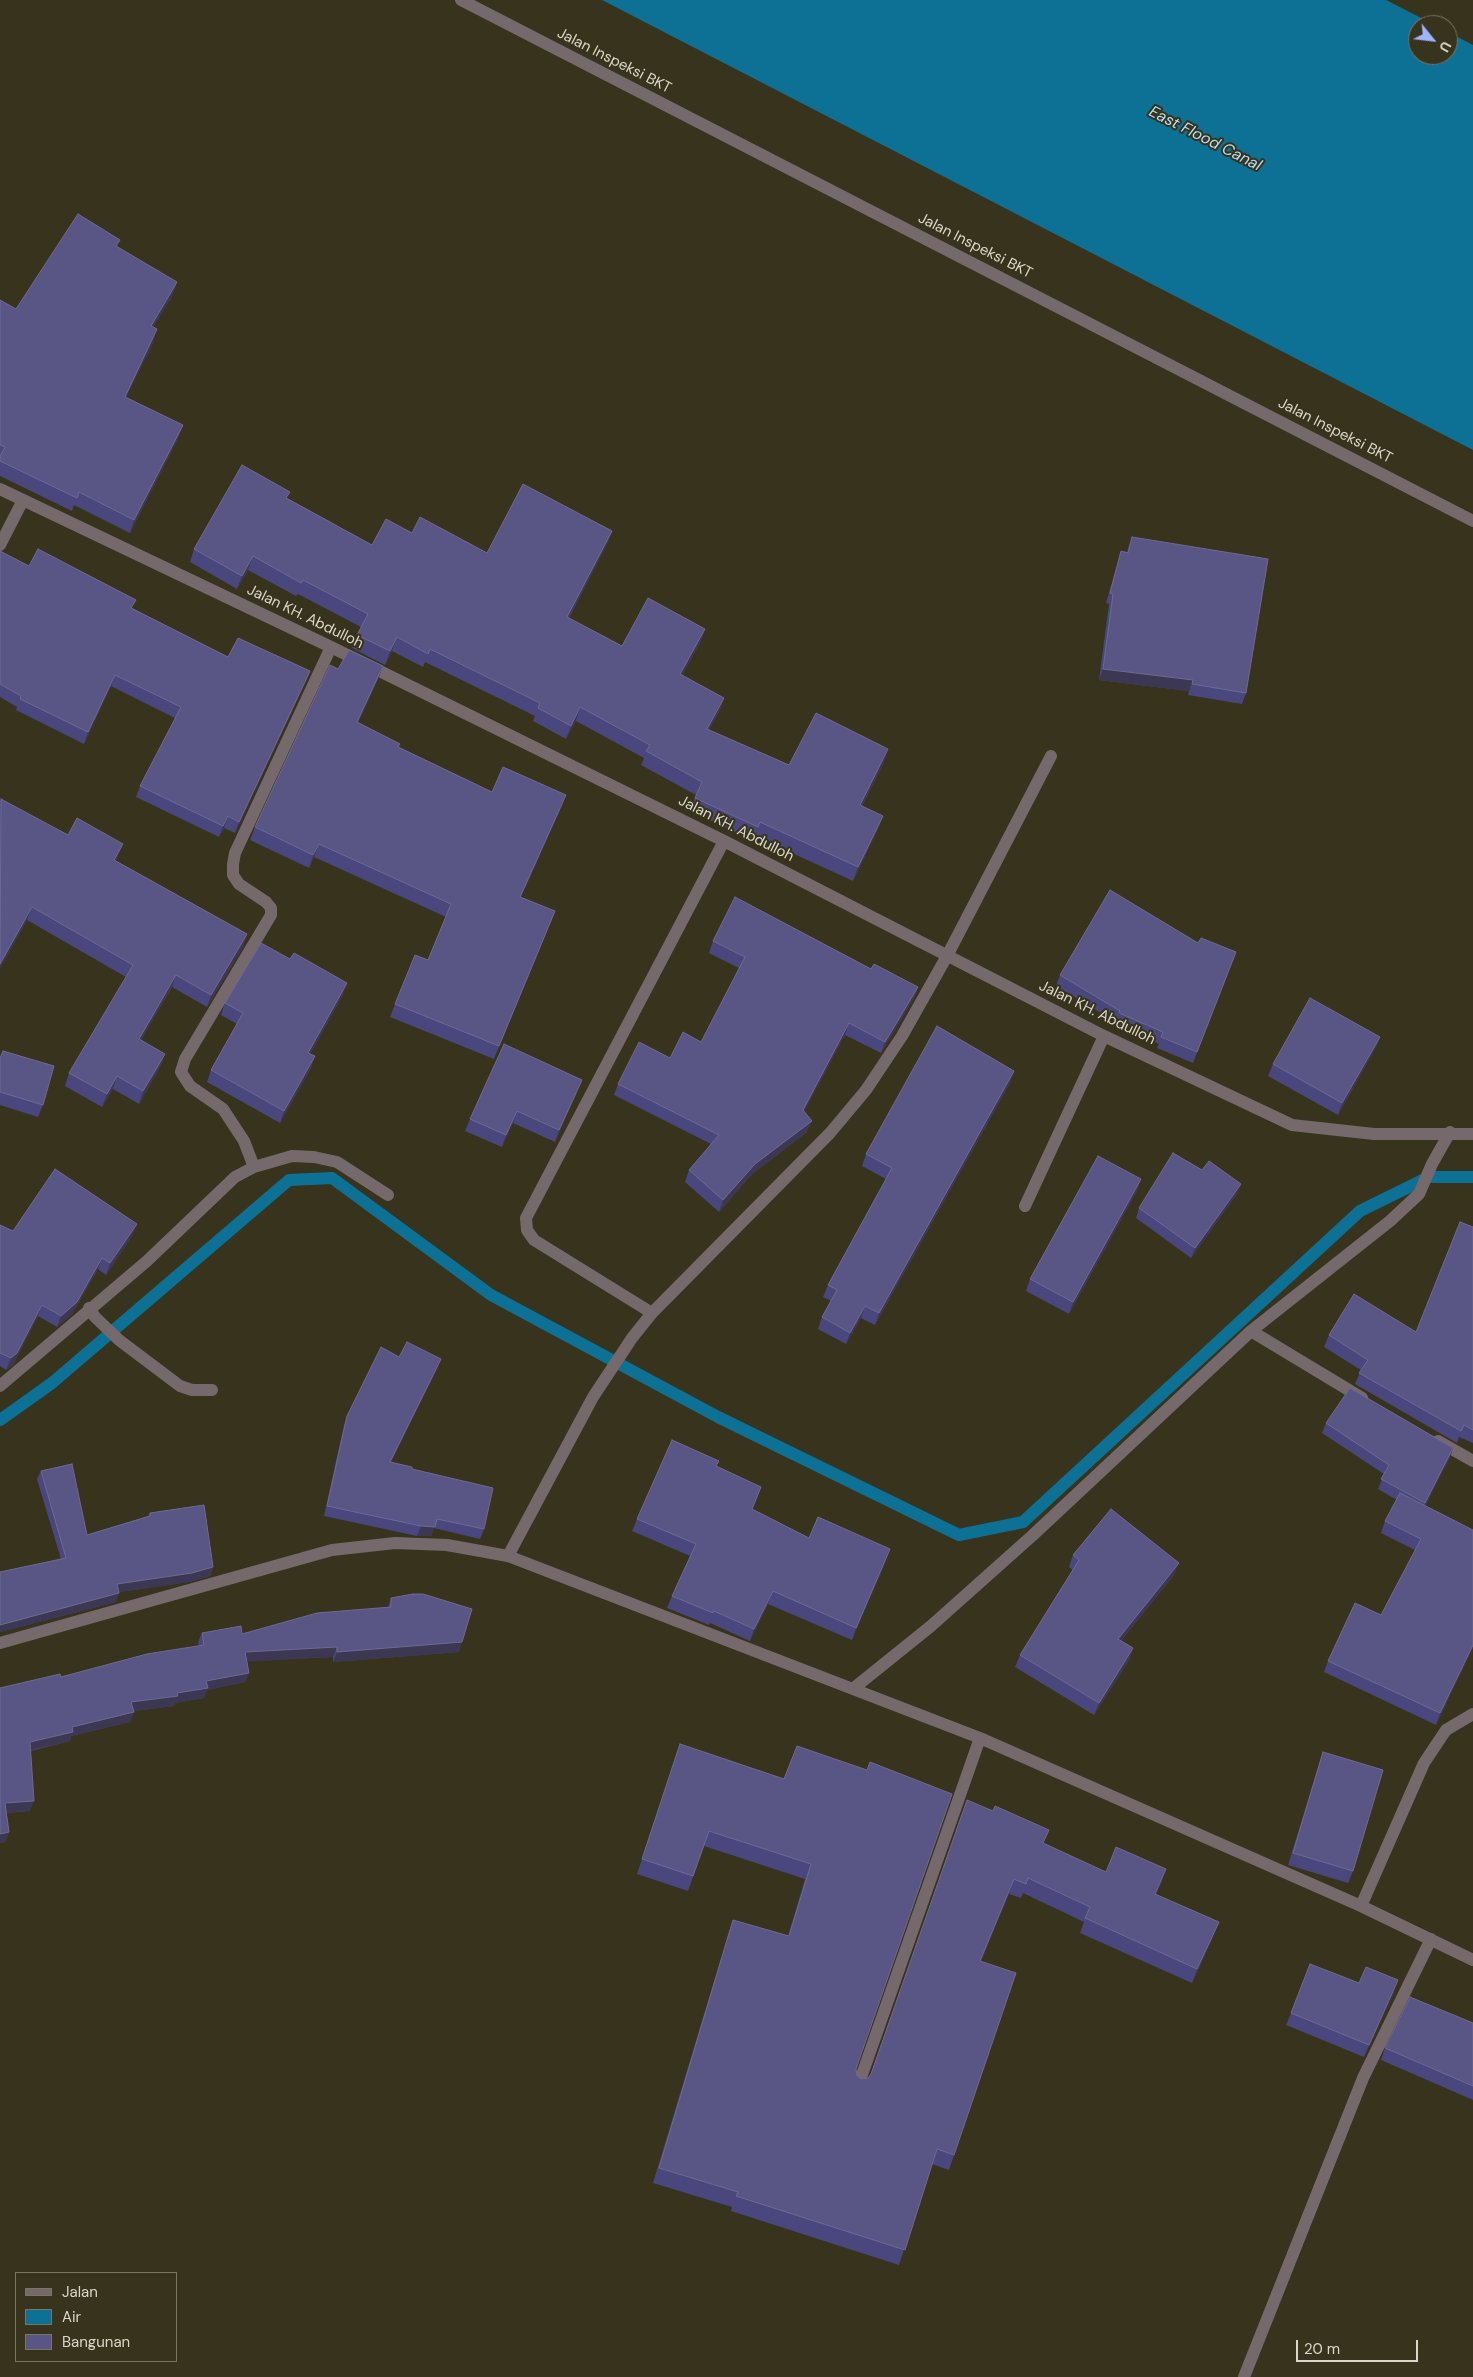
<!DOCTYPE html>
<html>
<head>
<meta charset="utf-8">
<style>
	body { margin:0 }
	#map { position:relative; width:1473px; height:2377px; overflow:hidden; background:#38331c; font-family:"DM Sans",sans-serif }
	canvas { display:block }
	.legend { position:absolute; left:15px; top:2272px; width:162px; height:90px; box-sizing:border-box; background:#38331c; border:1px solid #797562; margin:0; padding:6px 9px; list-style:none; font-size:15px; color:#dad7ca }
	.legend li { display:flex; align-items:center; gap:10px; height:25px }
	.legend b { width:25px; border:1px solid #797562 }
	.north { position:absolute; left:1408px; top:15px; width:50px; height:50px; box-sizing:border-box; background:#38331c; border:1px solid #797562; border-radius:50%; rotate:119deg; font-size:14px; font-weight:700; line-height:20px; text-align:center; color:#dad7ca }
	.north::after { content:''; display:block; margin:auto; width:18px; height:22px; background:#a0b3fd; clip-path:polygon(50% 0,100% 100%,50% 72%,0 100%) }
	.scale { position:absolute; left:1296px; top:2340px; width:122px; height:22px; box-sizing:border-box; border:2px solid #dad7ca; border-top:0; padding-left:6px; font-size:15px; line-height:18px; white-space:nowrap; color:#dad7ca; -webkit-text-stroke:4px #38331c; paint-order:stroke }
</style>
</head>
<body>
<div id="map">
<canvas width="1473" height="2377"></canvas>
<ul class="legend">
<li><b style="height:6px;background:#76696c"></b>Jalan</li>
<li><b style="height:14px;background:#0d7196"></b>Air</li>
<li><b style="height:14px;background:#595686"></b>Bangunan</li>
</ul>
<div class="north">U</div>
<div class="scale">20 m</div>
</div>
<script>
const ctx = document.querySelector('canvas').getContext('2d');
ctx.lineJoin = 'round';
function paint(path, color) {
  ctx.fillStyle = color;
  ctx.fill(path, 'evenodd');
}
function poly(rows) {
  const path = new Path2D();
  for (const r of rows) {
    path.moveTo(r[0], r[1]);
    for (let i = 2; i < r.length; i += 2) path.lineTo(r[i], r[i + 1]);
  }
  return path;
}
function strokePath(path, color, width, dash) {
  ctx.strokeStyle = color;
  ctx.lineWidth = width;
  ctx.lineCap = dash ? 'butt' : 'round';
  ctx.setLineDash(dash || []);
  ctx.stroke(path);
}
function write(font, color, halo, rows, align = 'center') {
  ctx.font = font + ' "DM Sans",sans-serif';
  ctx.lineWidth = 4;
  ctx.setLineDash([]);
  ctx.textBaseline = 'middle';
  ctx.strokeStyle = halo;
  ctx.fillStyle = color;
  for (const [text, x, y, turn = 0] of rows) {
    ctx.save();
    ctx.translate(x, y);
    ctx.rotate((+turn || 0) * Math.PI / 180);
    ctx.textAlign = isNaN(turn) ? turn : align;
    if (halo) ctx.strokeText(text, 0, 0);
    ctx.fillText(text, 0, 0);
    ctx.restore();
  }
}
const water = poly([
	[602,0,1386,0,1435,25,1418,25,1418,55,1448,55,1448,32,1473,45,1473,450]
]);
const stream = poly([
	[0,1420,52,1383,289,1180,332,1178,491,1295,718,1417,959,1535,1023,1522,1360,1211,1429,1177,1473,1177]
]);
const minor = poly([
	[461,0,1473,521],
	[0,489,331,647,724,841,1104,1036,1292,1125,1374,1134,1473,1134],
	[0,545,23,500],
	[254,1167,244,1141,223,1109,190,1086,181,1072,185,1059,271,915,271,908,266,902,239,884,233,875,233,864,235,853,331,647],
	[1025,1206,1104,1036],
	[89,1308,95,1317,119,1340,180,1386,192,1390,212,1390],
	[652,1313,534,1240,527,1230,526,1218,724,841],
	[1251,1331,1362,1398],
	[0,1386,147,1261,235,1177,254,1167,292,1156,314,1157,337,1162,388,1195],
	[1438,1441,1473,1461],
	[508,1556,593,1397,632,1338,652,1313,830,1133,866,1090,902,1036,947,956,1051,756],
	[0,1643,332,1550,395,1543,447,1545,508,1556,980,1738,1361,1906,1473,1960],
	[854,1688,931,1626,1033,1535,1251,1331,1390,1221,1419,1194,1432,1164,1450,1132],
	[1361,1906,1424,1763,1446,1730,1473,1714],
	[858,2086,980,1738],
	[1244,2377,1363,2078,1431,1939]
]);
const wall = poly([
	[117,247,177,282,172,296,153,327,153,343,126,397,183,425,178,438,130,533,74,505,72,511,0,476,0,300,16,309],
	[287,498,372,545,412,533,487,553,612,531,607,544,569,618,622,646,705,629,700,643,682,675,724,698,719,712,709,730,789,765,884,762,862,806,878,829,853,881,755,836,753,840,690,811,696,795,641,765,644,758,576,721,566,739,533,721,535,716,425,662,423,667,392,651,385,665,352,648,357,635,361,627,298,594,296,596,248,570,237,589,190,562,194,549],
	[1132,537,1246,693,1242,704,1188,695,1189,691,1099,680,1109,604,1106,603,1118,562,1121,551,1127,552],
	[0,551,29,566,132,608,228,657,305,683,235,833,224,828,219,837,136,797,140,786,175,718,111,686,84,744,16,710,17,707,0,697],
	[383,666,378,679,358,723,399,747,492,792,561,808,521,897,555,911,494,1059,390,1017,395,1004,428,960,446,917,314,857,309,868,250,840,255,827,338,669],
	[0,800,68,835,118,856,116,861,247,934,243,947,207,1007,172,987,141,1040,165,1054,160,1067,139,1104,113,1089,102,1107,65,1086,69,1073,126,977,27,920,0,968],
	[713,941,871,969,918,987,914,998,881,1053,845,1035,804,1111,807,1132,751,1175,719,1212,685,1182,689,1170,711,1144,614,1095,618,1084,701,1042,739,968,709,953],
	[1198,943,1236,952,1193,1063,1157,1048,1159,1044,1115,1024,1116,1022,1056,986,1060,975],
	[290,959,343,995,310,1054,315,1056,311,1068,280,1123,207,1082,211,1070,237,1024,221,1015,225,1003],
	[1380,1037,1375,1049,1338,1115,1268,1076,1273,1064],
	[0,1058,43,1105,38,1117,0,1105],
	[1014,1071,1010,1083,875,1325,861,1318,846,1344,818,1329,822,1317,831,1301,823,1297,828,1285,886,1179,862,1166,866,1154],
	[577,1092,555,1142,513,1123,502,1147,465,1131,470,1119],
	[1141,1179,1137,1191,1069,1314,1026,1291,1030,1279],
	[1237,1194,1191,1258,1136,1218,1139,1208],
	[0,1225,13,1231,132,1236,106,1275,98,1269,72,1314,57,1327,38,1316,13,1365,6,1370,0,1366],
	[1473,1227,1473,1443,1459,1437,1457,1443,1355,1384,1361,1370,1324,1347,1329,1335,1416,1332],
	[399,1357,437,1369,391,1462,412,1469,484,1529,480,1539,434,1528,431,1536,417,1536,324,1516,344,1425,347,1416],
	[1326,1423,1453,1448,1450,1457,1425,1506,1473,1647,1436,1725,1324,1672,1328,1661,1381,1615,1415,1550,1381,1533,1385,1521,1397,1500,1378,1489,1384,1474,1322,1433],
	[717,1466,761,1487,752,1509,809,1538,886,1561,852,1640,768,1604,750,1641,710,1623,709,1625,667,1608,672,1596,690,1556,632,1531,637,1519],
	[41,1471,87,1535,148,1516,150,1513,213,1567,210,1576,189,1582,119,1592,116,1602,0,1632,0,1572,61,1559,37,1479],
	[1073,1555,1174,1575,1121,1641,1133,1648,1129,1660,1094,1715,1015,1667,1020,1655,1073,1570,1069,1567],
	[391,1598,459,1652,333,1662,333,1657,247,1661,249,1673,245,1682,207,1690,204,1698,175,1703,174,1706,133,1711,134,1712,130,1722,71,1736,70,1741,31,1751,30,1811,6,1813,9,1832,5,1842,0,1843,0,1688,61,1677,199,1646,198,1642,202,1633,242,1634,388,1607],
	[680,1744,784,1779,797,1746,857,2076,861,2079,868,2078,871,2074,967,1800,1044,1844,1106,1872,1166,1869,1156,1894,1213,1937,1192,1983,1080,1933,1084,1922,1023,1893,1021,1898,1009,1894,981,1961,954,2155,949,2170,932,2164,899,2265,731,2211,732,2207,653,2183,728,1935,733,1920,788,1936,805,1879,704,1846,688,1891,637,1874],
	[1323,1752,1353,1871,1348,1883,1288,1865,1319,1764],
	[1359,1983,1394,1992,1364,2057,1286,2025,1291,2013],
	[1473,2023,1473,2100,1381,2060,1385,2048]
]);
const shadedWall = poly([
	[177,282,172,296,146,339,151,326],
	[157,329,153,343,120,410,125,397],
	[183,425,178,438,130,533,134,520],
	[612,531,607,544,562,630,567,617],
	[253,556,248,570,237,589,242,576],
	[705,629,700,643,675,687,680,674],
	[397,637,392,651,385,665,390,651],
	[383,666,378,679,352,735,357,722],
	[1103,669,1193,680,1189,691,1099,680],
	[310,671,305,683,235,833,239,822],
	[115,675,111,686,84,744,88,732],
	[724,698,719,712,703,742,707,729],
	[580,707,576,721,566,739,571,726],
	[888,749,884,762,855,819,860,805],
	[566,795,561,808,516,910,520,897],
	[228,816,224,828,219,837,223,826],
	[883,816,878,829,853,881,858,867],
	[123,844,118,856,110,872,114,860],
	[319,844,314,857,309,868,313,855],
	[32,907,27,920,0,968,0,964],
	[555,911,550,924,494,1059,499,1046],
	[247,934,243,947,207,1007,211,995],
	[176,975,172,987,134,1052,139,1039],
	[347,983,343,995,304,1065,308,1053],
	[918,987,914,998,881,1053,885,1042],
	[849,1023,845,1035,799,1121,803,1110],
	[1380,1037,1375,1049,1338,1115,1342,1103],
	[165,1054,160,1067,139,1104,143,1091],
	[315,1056,311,1068,280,1123,284,1111],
	[1014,1071,1010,1083,875,1325,879,1313],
	[117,1076,113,1089,102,1107,107,1094],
	[582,1080,577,1092,555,1142,559,1130],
	[517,1111,513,1123,502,1147,506,1135],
	[812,1121,807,1132,751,1175,719,1212,723,1200,755,1164],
	[1141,1179,1137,1191,1069,1314,1073,1302],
	[1241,1184,1237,1194,1191,1258,1195,1248],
	[137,1224,132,1236,106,1275,110,1263],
	[102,1258,98,1269,72,1314,57,1327,61,1316],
	[42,1305,38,1316,13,1365,6,1370,11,1358],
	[865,1306,861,1318,846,1344,850,1333],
	[441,1359,437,1369,386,1472,390,1462],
	[1453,1448,1450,1457,1422,1513,1425,1503],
	[761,1487,757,1500,747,1521,752,1509],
	[421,1526,435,1527,431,1536,417,1536],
	[890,1549,886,1561,852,1640,856,1628],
	[1179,1563,1174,1575,1113,1651,1118,1639],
	[213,1567,210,1576,189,1582,114,1593,117,1584],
	[773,1591,768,1604,750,1641,754,1629],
	[119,1593,116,1602,0,1632,0,1625],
	[462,1642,459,1652,333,1662,337,1652],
	[1473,1645,1473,1647,1436,1725,1440,1713],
	[337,1647,333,1657,242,1662,245,1652],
	[1133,1648,1129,1660,1094,1715,1099,1703],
	[249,1673,245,1682,207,1690,204,1698,175,1703,174,1706,128,1712,131,1702,177,1693,206,1681],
	[134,1712,130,1722,71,1736,70,1741,26,1751,30,1742,72,1727],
	[34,1801,30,1811,1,1813,5,1803],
	[9,1832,5,1842,0,1843,0,1834],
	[1166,1869,1161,1884,1150,1908,1155,1894],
	[1014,1879,1009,1894,975,1976,980,1961],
	[1219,1922,1213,1937,1192,1983,1197,1969],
	[1398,1980,1394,1992,1364,2057,1369,2045]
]);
const building = poly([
	[78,214,120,240,116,246,177,282,151,326,157,329,125,397,183,425,134,520,79,492,77,498,0,461,0,456,5,447,0,445,0,300,16,309,78,214],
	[242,465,290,492,286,498,372,545,386,519,412,533,420,517,487,553,523,484,612,531,567,617,622,646,648,598,705,629,680,674,724,698,707,729,789,765,816,713,888,749,860,805,883,816,858,867,760,822,758,827,695,798,702,782,646,751,650,745,580,707,571,726,538,708,540,703,430,649,428,654,397,637,390,651,357,635,368,614,303,580,301,583,253,556,242,576,194,549,242,465],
	[1132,537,1268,559,1246,693,1192,684,1193,680,1103,669,1113,594,1110,593,1121,551,1128,553,1132,537],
	[38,549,136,600,131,608,228,657,238,638,310,671,239,822,228,816,223,826,140,786,181,707,115,675,88,732,20,699,21,696,0,684,0,551,29,566,38,549],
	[349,650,383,666,357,722,400,744,398,747,492,792,503,767,566,795,520,897,555,911,499,1046,395,1004,415,955,428,960,451,904,319,844,313,855,255,827,330,665,338,669,349,650],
	[1,799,68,835,77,818,123,844,114,860,247,934,211,995,176,975,139,1039,165,1054,143,1091,117,1076,107,1094,69,1073,133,965,32,907,0,964,1,799],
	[1110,890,1198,943,1201,938,1236,952,1197,1052,1161,1037,1163,1032,1119,1013,1120,1011,1060,975,1110,890],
	[735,897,871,969,874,964,918,987,885,1042,849,1023,803,1110,812,1121,755,1164,723,1200,689,1170,719,1135,618,1084,639,1042,670,1058,683,1032,701,1042,745,957,713,941,735,897],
	[261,943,290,959,294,953,347,983,308,1053,315,1056,284,1111,211,1070,243,1013,225,1003,261,943],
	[1310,998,1380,1037,1342,1103,1273,1064,1310,998],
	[937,1026,1014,1071,879,1313,865,1306,850,1333,822,1317,837,1290,828,1285,892,1168,866,1154,937,1026],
	[504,1044,582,1080,559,1130,517,1111,506,1135,470,1119,504,1044],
	[3,1051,54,1066,43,1105,0,1092,0,1058,3,1051],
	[1173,1153,1202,1170,1209,1161,1241,1184,1195,1248,1139,1208,1173,1153],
	[1098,1156,1141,1179,1073,1302,1030,1279,1098,1156],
	[55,1169,137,1224,110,1263,102,1258,77,1302,61,1316,42,1305,17,1353,11,1358,0,1353,0,1225,13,1231,55,1169],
	[1460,1222,1473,1227,1473,1430,1464,1425,1461,1431,1359,1373,1368,1360,1329,1335,1354,1294,1416,1332,1460,1222],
	[407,1342,441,1359,390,1462,412,1467,412,1469,493,1488,484,1529,437,1519,435,1527,421,1526,327,1506,347,1416,381,1347,399,1357,407,1342],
	[1350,1388,1453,1448,1425,1503,1381,1479,1389,1465,1326,1423,1350,1388],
	[672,1440,719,1461,716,1466,761,1487,752,1509,809,1538,818,1517,890,1549,856,1628,773,1591,754,1629,714,1611,713,1613,672,1596,696,1544,637,1519,672,1440],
	[72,1464,87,1535,150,1516,150,1513,204,1505,213,1567,192,1573,117,1584,119,1593,0,1625,0,1572,66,1558,41,1471,72,1464],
	[1400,1493,1473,1530,1473,1645,1440,1713,1328,1661,1355,1603,1381,1615,1421,1539,1385,1521,1400,1493],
	[1111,1509,1179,1563,1118,1639,1133,1648,1099,1703,1020,1655,1079,1560,1073,1555,1111,1509],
	[413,1594,423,1594,472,1609,462,1642,337,1652,337,1647,245,1652,249,1673,206,1681,208,1688,177,1693,178,1696,131,1702,134,1712,72,1727,73,1732,30,1742,34,1801,5,1803,9,1832,0,1834,0,1688,60,1674,61,1677,147,1654,204,1645,202,1633,241,1626,242,1634,317,1613,391,1607,391,1598,413,1594],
	[680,1744,784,1779,797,1746,867,1770,870,1762,952,1794,856,2069,857,2076,861,2079,868,2078,871,2074,967,1800,993,1811,995,1806,1049,1830,1043,1843,1106,1872,1116,1847,1166,1869,1155,1894,1219,1922,1197,1969,1085,1918,1090,1907,1028,1878,1026,1884,1014,1879,980,1961,1016,1973,954,2155,937,2149,905,2250,736,2196,738,2192,659,2168,733,1920,789,1936,811,1864,709,1831,693,1876,642,1859,680,1744],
	[1323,1752,1383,1770,1353,1871,1293,1853,1323,1752],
	[1310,1964,1359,1983,1366,1967,1398,1980,1369,2045,1291,2013,1310,1964],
	[1410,1997,1473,2023,1473,2086,1385,2048,1410,1997]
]);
const streetNames = [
	["Jalan Inspeksi BKT",614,61,27],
	["Jalan Inspeksi BKT",975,246,27],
	["Jalan Inspeksi BKT",1335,431,27],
	["Jalan KH. Abdulloh",305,617,26],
	["Jalan KH. Abdulloh",736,829,27],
	["Jalan KH. Abdulloh",1097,1013,26]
];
const waterNames = [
	["East Flood Canal",1205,139,27]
];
paint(water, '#0d7196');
strokePath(stream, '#0d7196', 12);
strokePath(minor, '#76696c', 12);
paint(wall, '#49477e');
paint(shadedWall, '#3c3853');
paint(building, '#595686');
strokePath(building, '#6d6a91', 1);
write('15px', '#dad7ca', '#38331c', streetNames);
write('italic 16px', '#b5def3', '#38331c', waterNames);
</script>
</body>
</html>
